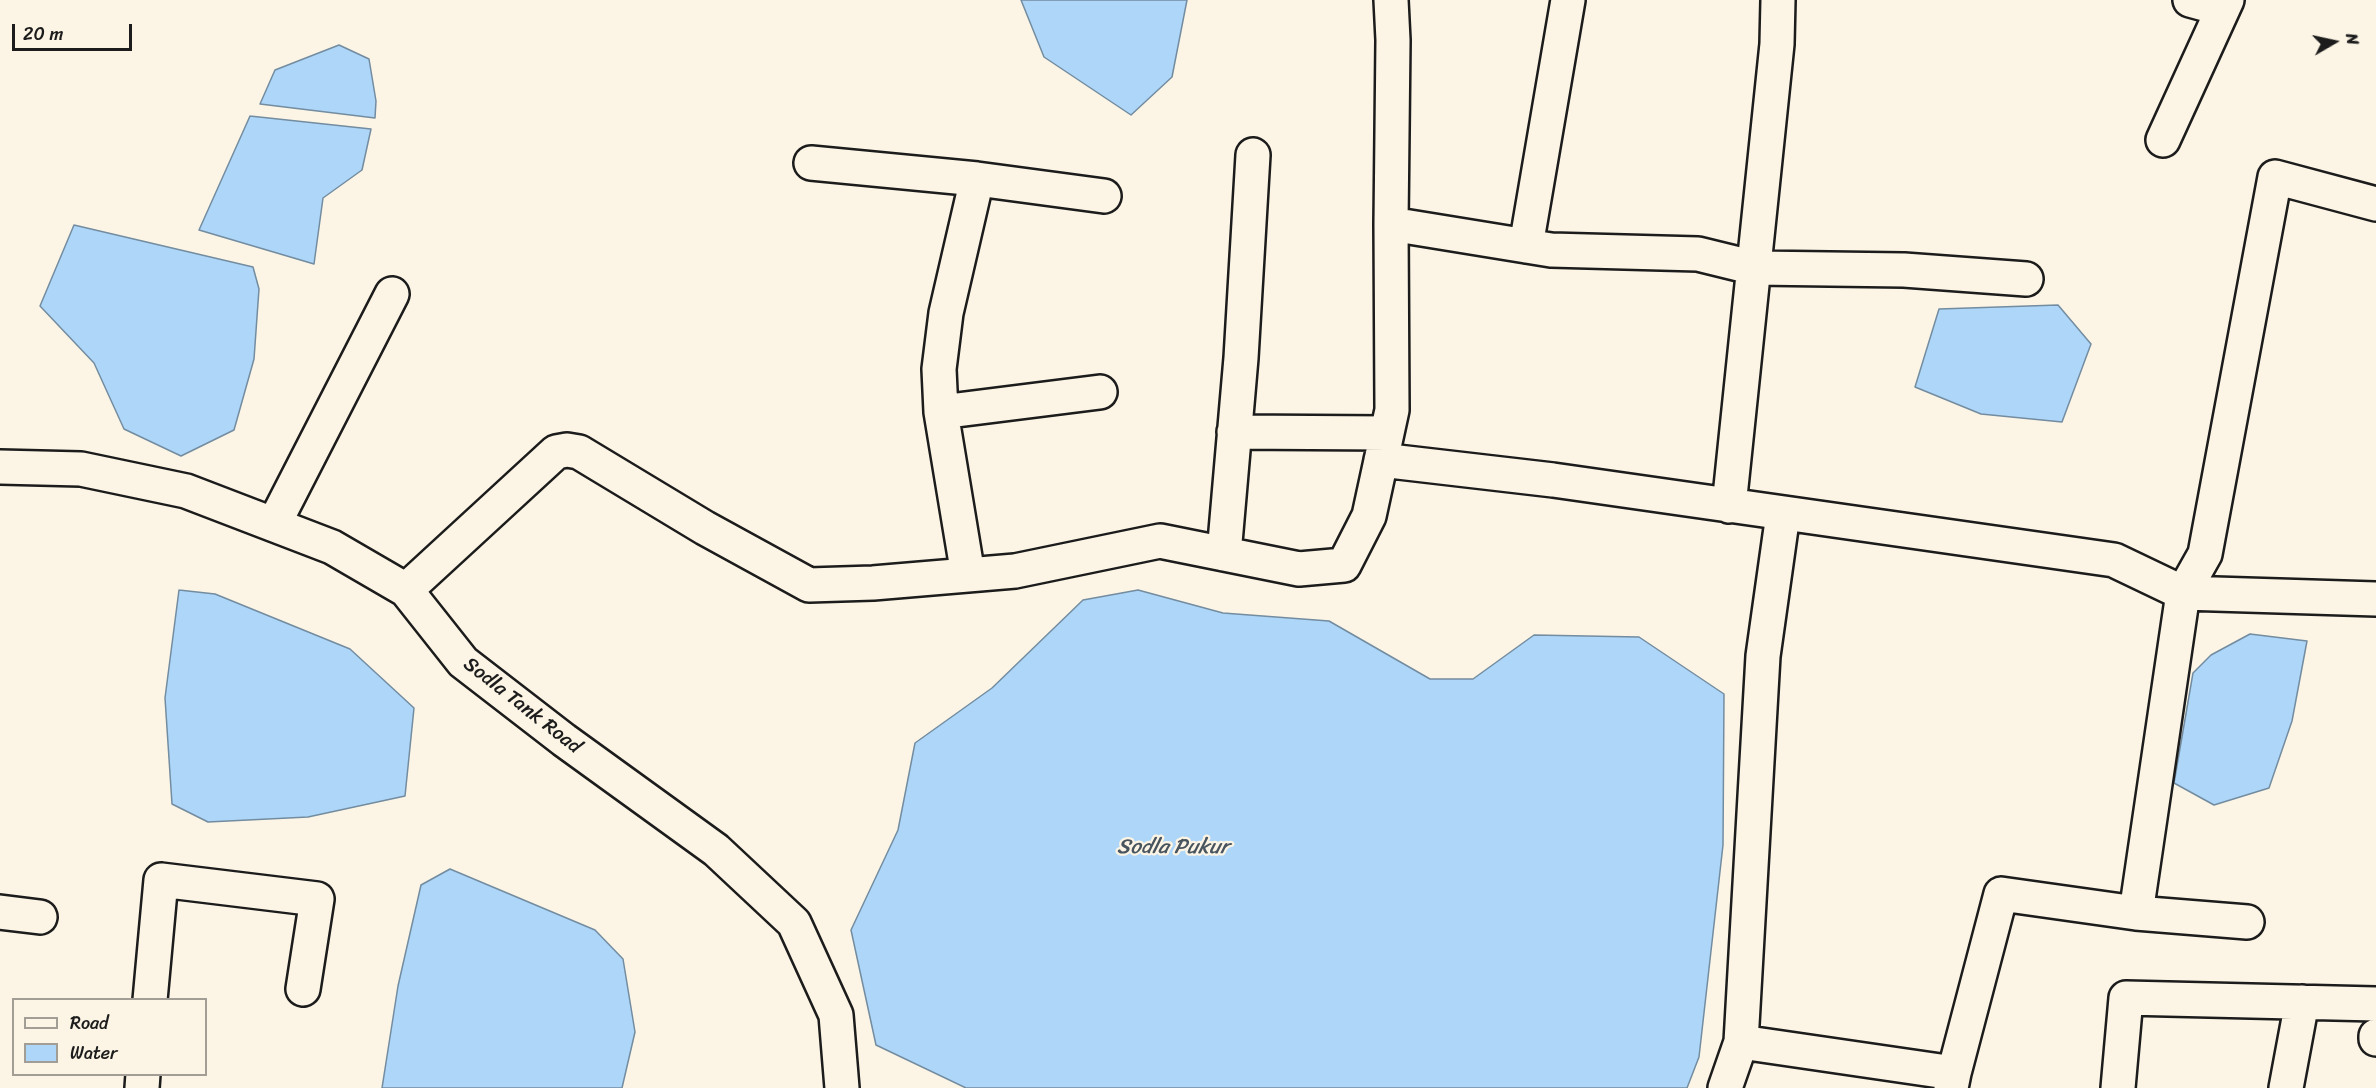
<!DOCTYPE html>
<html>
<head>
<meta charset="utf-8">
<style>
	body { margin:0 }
	#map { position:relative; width:2376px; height:1088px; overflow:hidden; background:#fcf5e5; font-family:Sriracha,sans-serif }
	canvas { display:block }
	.legend { position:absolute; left:12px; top:998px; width:195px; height:78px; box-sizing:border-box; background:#fcf5e5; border:2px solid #a29e95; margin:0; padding:8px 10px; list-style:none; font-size:18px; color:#1c1c1c }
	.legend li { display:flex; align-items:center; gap:12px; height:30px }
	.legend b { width:30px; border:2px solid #a29e95 }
	.north { position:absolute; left:2304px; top:12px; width:60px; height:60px; -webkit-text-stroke:4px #fcf5e5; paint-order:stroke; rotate:81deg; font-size:16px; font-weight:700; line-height:24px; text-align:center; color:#1c1c1c }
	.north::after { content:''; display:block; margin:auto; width:21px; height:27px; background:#1c1c1c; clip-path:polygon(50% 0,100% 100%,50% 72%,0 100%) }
	.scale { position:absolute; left:12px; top:24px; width:120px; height:27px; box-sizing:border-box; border:3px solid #1c1c1c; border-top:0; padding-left:8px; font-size:18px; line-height:21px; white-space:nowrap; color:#1c1c1c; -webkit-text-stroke:4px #fcf5e5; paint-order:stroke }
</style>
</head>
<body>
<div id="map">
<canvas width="2376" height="1088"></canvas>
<ul class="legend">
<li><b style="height:8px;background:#fcf5e5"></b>Road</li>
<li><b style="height:16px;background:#add6f8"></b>Water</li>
</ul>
<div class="north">N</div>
<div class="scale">20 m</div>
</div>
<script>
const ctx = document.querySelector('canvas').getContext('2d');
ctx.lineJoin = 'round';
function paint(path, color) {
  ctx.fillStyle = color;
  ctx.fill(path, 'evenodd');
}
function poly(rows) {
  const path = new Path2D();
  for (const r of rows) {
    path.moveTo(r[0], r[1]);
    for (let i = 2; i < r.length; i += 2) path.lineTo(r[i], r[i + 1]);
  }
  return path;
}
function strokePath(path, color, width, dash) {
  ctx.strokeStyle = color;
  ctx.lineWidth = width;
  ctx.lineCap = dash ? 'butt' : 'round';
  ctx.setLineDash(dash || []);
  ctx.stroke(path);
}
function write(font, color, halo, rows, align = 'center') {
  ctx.font = font + ' Sriracha,sans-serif';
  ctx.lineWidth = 4.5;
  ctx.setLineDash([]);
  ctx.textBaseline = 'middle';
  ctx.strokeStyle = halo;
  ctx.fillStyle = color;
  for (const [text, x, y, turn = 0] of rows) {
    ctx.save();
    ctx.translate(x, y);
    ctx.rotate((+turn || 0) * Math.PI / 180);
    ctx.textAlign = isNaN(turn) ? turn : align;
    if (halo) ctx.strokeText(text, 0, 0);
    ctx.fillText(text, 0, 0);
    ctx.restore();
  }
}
const water = poly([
	[1021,0,1187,0,1172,77,1131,115,1044,57,1021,0],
	[339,45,369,59,376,101,375,118,260,104,275,70,339,45],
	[250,116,371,129,362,170,323,198,314,264,199,230,250,116],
	[74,225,253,267,259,289,254,359,234,430,181,456,124,429,94,363,40,306,74,225],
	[2058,305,2091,344,2062,422,1981,414,1915,387,1939,309,2058,305],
	[179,590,215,594,350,649,414,708,405,796,308,817,208,822,172,804,165,698,179,590],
	[1138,590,1223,613,1329,621,1430,679,1473,679,1534,635,1639,637,1724,694,1723,845,1699,1057,1687,1088,966,1088,876,1045,851,930,898,830,915,743,992,688,1083,600,1138,590],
	[2250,634,2307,641,2292,721,2269,788,2214,805,2174,783,2193,673,2211,655,2250,634],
	[450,869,595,930,623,959,635,1032,622,1088,382,1088,398,986,421,885,450,869]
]);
const minor = poly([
	[2190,0,2223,9],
	[2163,140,2227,0],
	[811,163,977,179,1104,196],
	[2376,204,2275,177,2205,554,2183,593,2376,599],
	[1391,224,1551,250,1698,254,1755,268,1904,270,2026,279],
	[1526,246,1568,0],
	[941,412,1100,392],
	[1234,432,1387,433],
	[1381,460,1553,480,2114,560,2183,593,2136,913],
	[0,467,81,469,186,491,332,547,406,590,463,662,564,740,716,850,794,923,836,1015,842,1088],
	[1729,506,1777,44,1778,0],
	[274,524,392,294],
	[1224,554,1241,358,1253,155],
	[968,575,941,412,939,369,946,313,977,179],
	[406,590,556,452,567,450,579,452,705,528,809,585,873,583,1015,571,1160,541,1299,569,1344,565,1369,516,1392,410,1391,224,1393,40,1391,0],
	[0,912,40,917],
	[150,1000,161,880,317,899,303,989],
	[2376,1036,2376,1039],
	[1741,1042,1954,1073,1951,1088],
	[1954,1073,2001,894,2136,913,2247,922],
	[142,1088,143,1074],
	[1725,1088,1741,1042,1763,656,1783,514],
	[2118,1088,2126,998,2376,1004],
	[2286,1088,2302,1002]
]);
const streetNames = [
	["Sodla Tank Road",522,706,38]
];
const waterNames = [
	["Sodla Pukur",1173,848]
];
paint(water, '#add6f8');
strokePath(water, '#738ca0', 1.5);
strokePath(minor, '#1c1c1c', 38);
strokePath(minor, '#fcf5e5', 33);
write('20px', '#1c1c1c', '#fcf5e5', streetNames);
write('italic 21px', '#48545e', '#fcf5e5', waterNames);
</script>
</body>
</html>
